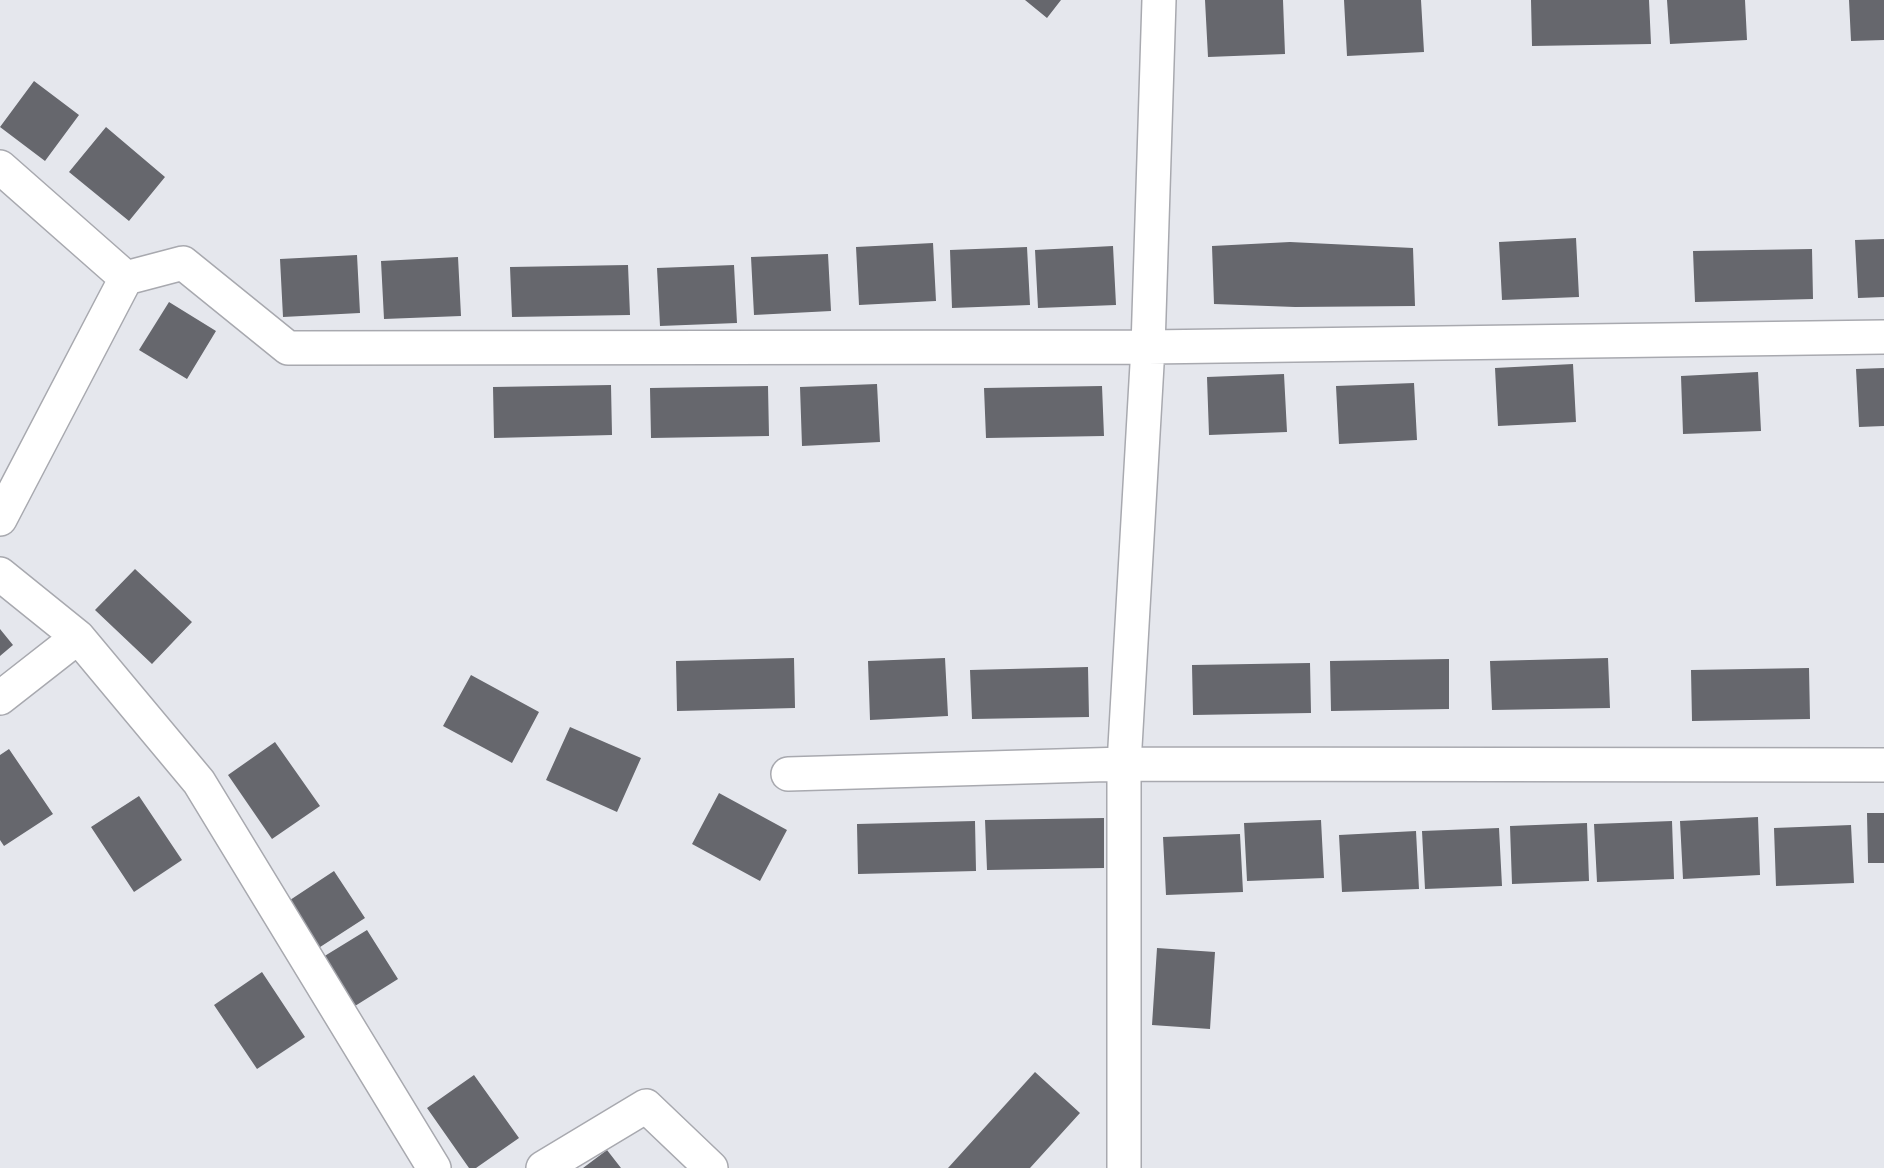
<!DOCTYPE html>
<html>
<head>
<meta charset="utf-8">
<style>
	body { margin:0 }
	canvas { display:block; background:#e5e7ed }
</style>
</head>
<body>
<canvas width="1884" height="1168"></canvas>
<script>
const ctx = document.querySelector('canvas').getContext('2d');
ctx.lineJoin = 'round';
function paint(path, color) {
  ctx.fillStyle = color;
  ctx.fill(path, 'evenodd');
}
function poly(rows) {
  const path = new Path2D();
  for (const r of rows) {
    path.moveTo(r[0], r[1]);
    for (let i = 2; i < r.length; i += 2) path.lineTo(r[i], r[i + 1]);
  }
  return path;
}
function strokePath(path, color, width, dash) {
  ctx.strokeStyle = color;
  ctx.lineWidth = width;
  ctx.lineCap = dash ? 'butt' : 'round';
  ctx.setLineDash(dash || []);
  ctx.stroke(path);
}
const building = poly([
	[1025,0,1061,0,1047,18],
	[1205,0,1283,0,1285,54,1208,57],
	[1344,0,1421,0,1424,52,1347,56],
	[1531,0,1649,0,1651,44,1532,46],
	[1667,0,1745,0,1747,40,1670,44],
	[1849,0,1884,0,1884,40,1851,41],
	[34,81,79,115,45,161,0,127],
	[106,127,165,177,129,221,69,172],
	[1576,238,1579,297,1502,300,1499,242],
	[1884,239,1884,297,1858,298,1855,240],
	[1290,242,1413,248,1415,306,1295,307,1214,304,1212,246],
	[933,243,936,301,859,305,856,247],
	[1113,246,1116,305,1038,308,1035,250],
	[1027,247,1030,305,952,308,950,250],
	[1812,249,1813,299,1695,302,1693,251],
	[828,254,831,311,754,315,751,257],
	[357,255,360,313,283,317,280,259],
	[458,257,461,316,384,319,381,261],
	[628,265,630,315,512,317,510,267],
	[734,265,737,323,660,326,657,268],
	[169,302,216,331,187,379,139,350],
	[1573,364,1576,422,1498,426,1495,368],
	[1884,368,1884,426,1859,427,1856,369],
	[1758,372,1761,431,1683,434,1681,376],
	[1284,374,1287,432,1209,435,1207,377],
	[1414,383,1417,440,1339,444,1336,386],
	[877,384,880,442,802,446,800,387],
	[611,385,612,435,494,438,493,387],
	[768,386,769,436,651,438,650,388],
	[1102,386,1104,436,986,438,984,388],
	[135,569,192,622,152,664,95,610],
	[0,629,13,645,0,656],
	[794,658,795,708,677,711,676,661],
	[945,658,948,716,870,720,868,661],
	[1608,658,1610,708,1492,710,1490,661],
	[1449,659,1449,709,1331,711,1330,661],
	[1310,663,1311,713,1193,715,1192,665],
	[1088,667,1089,717,972,719,970,670],
	[1809,668,1810,719,1692,721,1691,670],
	[471,675,539,712,512,763,443,726],
	[570,727,641,758,617,812,546,780],
	[275,742,320,806,272,839,228,775],
	[9,749,53,814,4,846,0,840,0,755],
	[719,793,787,830,760,881,692,844],
	[139,796,182,860,134,892,91,827],
	[1867,813,1884,813,1884,863,1868,863],
	[1758,817,1760,875,1683,879,1680,821],
	[1104,818,1104,868,987,870,985,820],
	[1321,820,1324,878,1247,881,1244,823],
	[975,821,976,871,858,874,857,824],
	[1672,821,1674,879,1597,882,1594,824],
	[1587,823,1589,881,1512,884,1510,826],
	[1851,825,1854,883,1776,886,1774,828],
	[1499,828,1502,886,1425,889,1422,831],
	[1416,831,1419,889,1342,892,1339,835],
	[1240,834,1243,892,1166,895,1163,837],
	[334,871,365,918,317,949,287,902],
	[367,930,398,979,355,1006,323,957],
	[1157,948,1215,952,1210,1029,1152,1025],
	[262,972,305,1037,257,1069,214,1005],
	[1035,1072,1080,1113,1030,1168,948,1168],
	[474,1075,519,1138,476,1168,469,1168,427,1108],
	[607,1150,621,1168,583,1168]
]);
const minor = poly([
	[0,167,126,278,183,263,288,348,1148,347,1884,337],
	[0,519,126,278],
	[0,574,78,637,199,782,434,1168],
	[0,698,78,637],
	[788,774,1124,764,1884,765],
	[543,1168,646,1106,711,1168],
	[1124,1168,1124,764,1148,347,1159,0]
]);
paint(building, '#66676d');
strokePath(minor, '#a8a9af', 36);
strokePath(minor, '#fff', 33);
</script>
</body>
</html>
